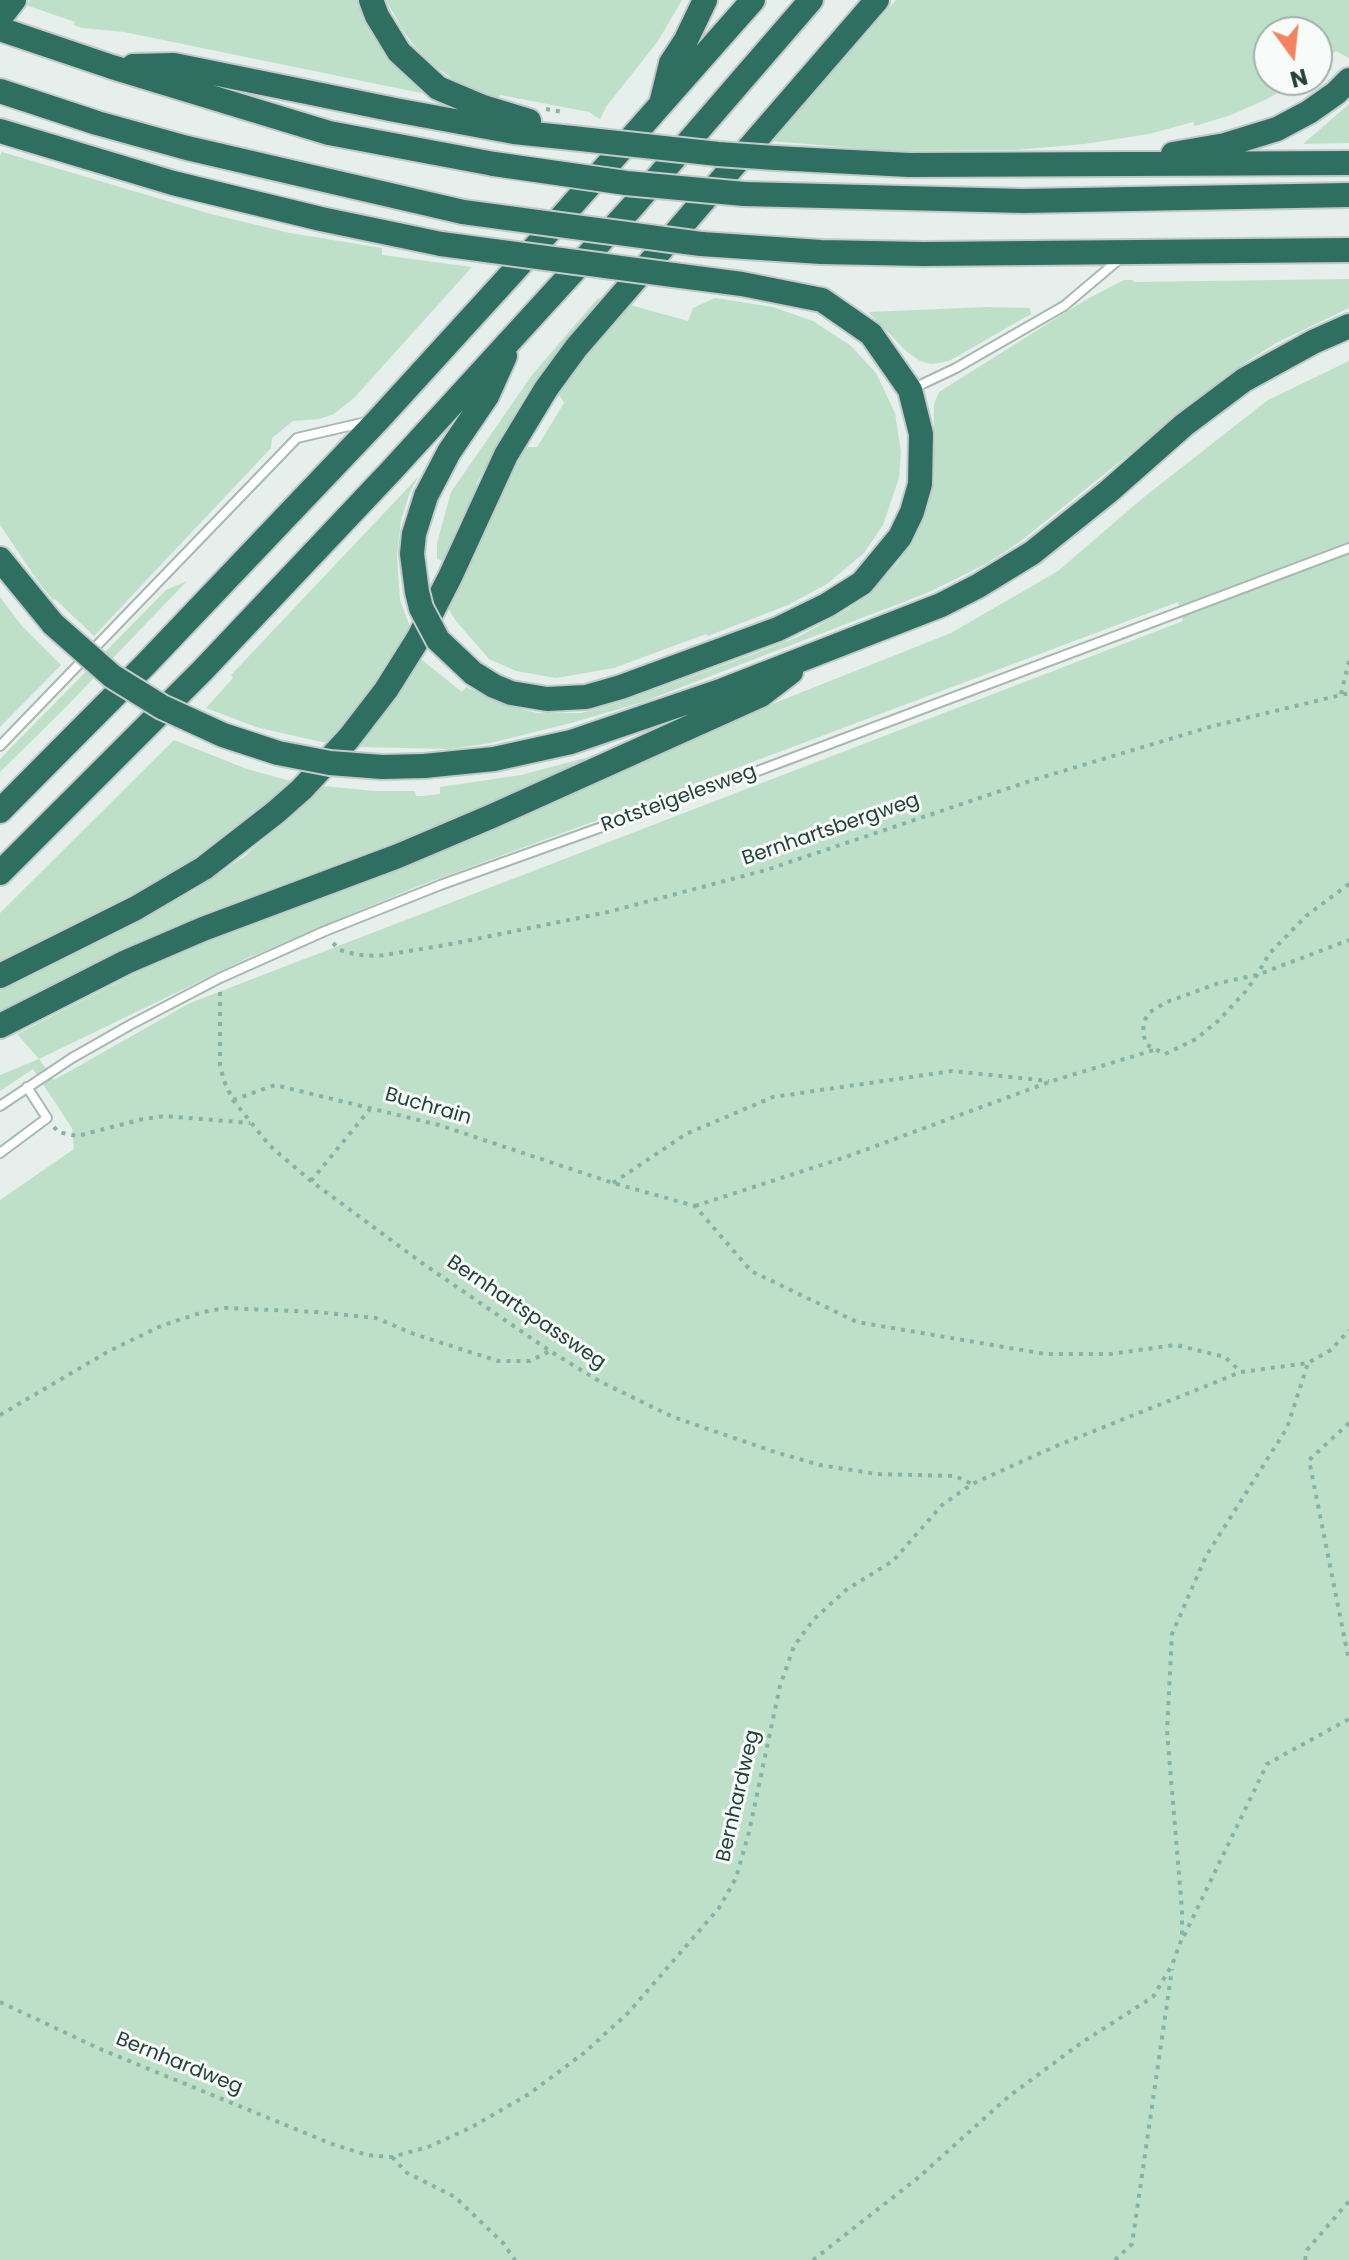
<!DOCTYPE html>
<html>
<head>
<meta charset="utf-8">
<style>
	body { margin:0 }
	#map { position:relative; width:1349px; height:2260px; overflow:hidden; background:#e6efeb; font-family:Poppins,sans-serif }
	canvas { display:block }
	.north { position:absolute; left:1253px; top:16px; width:80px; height:80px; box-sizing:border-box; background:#f7fbf9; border:2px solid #a3b1ad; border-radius:50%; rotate:165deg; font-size:22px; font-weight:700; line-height:32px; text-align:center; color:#24423a }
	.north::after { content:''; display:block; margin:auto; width:28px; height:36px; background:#f4845f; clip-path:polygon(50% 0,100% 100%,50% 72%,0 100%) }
</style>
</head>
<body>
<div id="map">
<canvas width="1349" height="2260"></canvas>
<div class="north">N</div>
</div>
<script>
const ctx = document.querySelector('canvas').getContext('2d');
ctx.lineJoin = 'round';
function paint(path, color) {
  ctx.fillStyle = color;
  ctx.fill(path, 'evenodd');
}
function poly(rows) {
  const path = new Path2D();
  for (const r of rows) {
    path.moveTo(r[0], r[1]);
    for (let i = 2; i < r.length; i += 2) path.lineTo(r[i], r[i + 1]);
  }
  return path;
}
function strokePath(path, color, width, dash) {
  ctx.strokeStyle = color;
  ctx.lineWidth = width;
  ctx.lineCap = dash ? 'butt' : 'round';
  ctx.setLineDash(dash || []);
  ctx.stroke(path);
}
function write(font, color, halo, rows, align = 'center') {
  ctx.font = font + ' Poppins,sans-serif';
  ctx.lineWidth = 6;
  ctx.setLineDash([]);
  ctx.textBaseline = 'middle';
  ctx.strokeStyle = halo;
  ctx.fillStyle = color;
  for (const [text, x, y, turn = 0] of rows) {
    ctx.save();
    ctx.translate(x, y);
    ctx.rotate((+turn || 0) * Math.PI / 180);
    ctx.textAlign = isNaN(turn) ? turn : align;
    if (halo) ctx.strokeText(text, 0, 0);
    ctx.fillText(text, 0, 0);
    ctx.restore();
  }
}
const green = poly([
	[30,0,358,0,368,26,391,59,411,81,421,86,421,93,124,32,82,28,74,25,75,22,26,5],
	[386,0,682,0,658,41,606,107,600,119,589,112,500,95,497,101,463,86,436,67,415,47,402,29],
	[896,0,1349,0,1349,58,1336,51,1317,67,1317,32,1269,32,1269,80,1299,80,1296,82,1269,98,1231,115,1195,126,1193,122,1149,134,1084,144,1014,150,890,151,771,141],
	[1349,104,1349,143,1303,144],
	[2,152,211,214,290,233,382,248,382,255,472,267,355,397,334,414,319,419,293,421,272,438,271,448,94,636,55,599,53,600,39,583,0,525,0,155],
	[1349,279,1349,308,1276,343,1237,368,1017,544,984,565,927,593,643,702,571,723,491,743,450,749,359,747,421,659,462,692,466,687,503,704,537,713,581,713,621,702,759,652,800,636,848,609,866,595,898,563,923,519,929,504,933,477,934,404,939,392,1087,299,1124,280,1133,280,1134,282],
	[598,298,601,300,557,351,523,399,476,484,478,486,476,496,447,563,437,559,437,543,451,492,532,375],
	[715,298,773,307,813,321,851,346,876,373,895,413,901,452,899,478,883,525,864,553,827,584,788,605,708,636,706,634,614,668,556,678,516,671,489,659,456,621,445,603,520,447,537,447,564,403,555,388,570,377,630,305,688,321,693,308],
	[985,307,1030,308,1031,314,949,361,931,364,920,361,906,351,868,312],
	[1349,361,1349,2260,0,2260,0,1200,74,1149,72,1128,33,1069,0,1091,0,1075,39,1059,17,1034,138,972,223,935,484,835,742,716,951,633,1058,571,1144,497,1268,400],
	[1178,602,1183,621,190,1003,54,1080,39,1059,248,958,416,887,609,816],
	[419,476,410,492,401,520,397,556,400,600,410,627,370,691,331,744,259,728,206,708,233,678,231,675],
	[187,581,66,707,0,772,0,759,166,590],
	[0,597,22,626,61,665,0,727],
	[174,740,247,769,294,782,197,859,153,882,155,889,0,968,0,913],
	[585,758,587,763,446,823,248,898,164,934,57,983,0,1014,0,991,193,891,245,856,323,786,375,791,415,791,416,796,422,796,440,794,440,787,521,775]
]);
const path = poly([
	[546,109,563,112],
	[1341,694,1349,661],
	[1349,884,1306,916,1269,954,1257,975,1246,991,1218,1021,1196,1039,1165,1054,1147,1045,1143,1034,1144,1021,1150,1012,1167,1002,1219,983,1257,975,1349,940],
	[333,943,340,950,358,955,378,956,446,945,608,912,766,870,1033,780,1213,726,1349,693],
	[220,992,220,1065,224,1081,233,1100,270,1146,311,1181,422,1263,550,1351,599,1381,673,1417,775,1452,820,1465,877,1474,955,1476,972,1484],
	[233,1100,275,1085,439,1125,613,1183,695,1206,751,1271,857,1322,1045,1354,1110,1354,1176,1345,1225,1357,1241,1372],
	[54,1127,58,1132,77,1136,143,1119,165,1116,250,1123],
	[311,1181,370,1109],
	[613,1183,686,1134,773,1097,952,1071,1049,1081],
	[695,1206,846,1157,1052,1081,1154,1050],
	[0,1415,109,1351,161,1326,203,1312,226,1308,317,1312,376,1318,414,1334,498,1361,530,1361,550,1351],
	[1349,1423,1309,1460,1349,1661],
	[1184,1936,1267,1764,1349,1719],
	[0,2002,100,2049,332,2144,367,2155,392,2157,428,2147,470,2128,529,2094,584,2053,629,2012,719,1908,736,1878,749,1832,780,1686,794,1646,814,1619,846,1590,893,1561,942,1505,972,1484,1054,1447,1241,1372,1308,1363,1331,1350,1349,1330],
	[392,2157,407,2173,455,2197,503,2243,515,2260],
	[813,2260,919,2177,1008,2097,1081,2043,1153,1997,1172,1965,1182,1938,1182,1910,1167,1731,1172,1634,1206,1556,1287,1428,1308,1363],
	[1115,2260,1132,2244,1172,1969],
	[1305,2260,1307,2250,1349,2201]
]);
const lane = poly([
	[914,388,956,368,1064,306,1122,257],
	[0,746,297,438,366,422],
	[0,1106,72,1058,130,1025,220,978,325,931,443,884,755,772,1349,548],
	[0,1153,47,1118,27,1087]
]);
const highway = poly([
	[371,0,377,16,399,52,438,88,483,107,529,121],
	[0,18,14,0],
	[0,29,112,67,329,133,494,164],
	[133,66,174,65,395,110,514,132,572,138],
	[0,91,97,123,187,148,463,212],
	[661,104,671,63,686,40,705,0],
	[0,131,173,183,321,219,441,244],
	[1173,154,1225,145,1277,129,1309,112,1336,93,1349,80],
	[775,158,909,165,1349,163],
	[744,194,1023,201,1349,195],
	[701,244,821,252,923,254,1349,250],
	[426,496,449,452,487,396,505,356],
	[0,559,53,624],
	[473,673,494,686,511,693,547,699,586,697,621,687,778,629,827,605,862,583,900,537,912,512,920,484,921,434,910,390,871,334,822,300,742,284,673,275],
	[424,766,494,759,571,742,723,690,941,605,978,586,1032,553,1108,492,1184,425,1244,380,1313,342,1349,326],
	[0,811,146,664,379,419,513,272,753,0],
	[0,873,203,670,391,471,633,206,811,0],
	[0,976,136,908,204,868,276,812,302,789,349,738,386,690,418,639,450,577,506,455,546,389,576,348,877,0],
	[0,1026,126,962,203,929,398,856,490,817,761,695,791,672]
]);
const highwayBridge = poly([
	[572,138,718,154,775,158],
	[494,164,626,183,744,194],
	[463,212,701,244],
	[441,244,673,275],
	[426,496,414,534,412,554,417,592,421,608,438,640,473,673],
	[53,624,112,676,162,707,223,735,278,753,330,763,382,767,424,766]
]);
const streetNames = [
	["Rotsteigelesweg",679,799,-20],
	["Bernhartsbergweg",831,830,-19],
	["Buchrain",428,1107,16],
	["Bernhartspassweg",526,1313,34],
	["Bernhardweg",739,1796,-77],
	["Bernhardweg",179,2064,22]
];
paint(green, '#bfe0c8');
strokePath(lane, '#a8b8b2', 12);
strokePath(highway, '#c2cac8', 28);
strokePath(path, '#86b3a5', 4, [4, 6]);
strokePath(lane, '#fff', 8);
strokePath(highway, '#2f6f62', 24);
strokePath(highwayBridge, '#c2cac8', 28, []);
strokePath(highwayBridge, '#2f6f62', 24);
write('20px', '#24423a', '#f7fbf9', streetNames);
</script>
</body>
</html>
